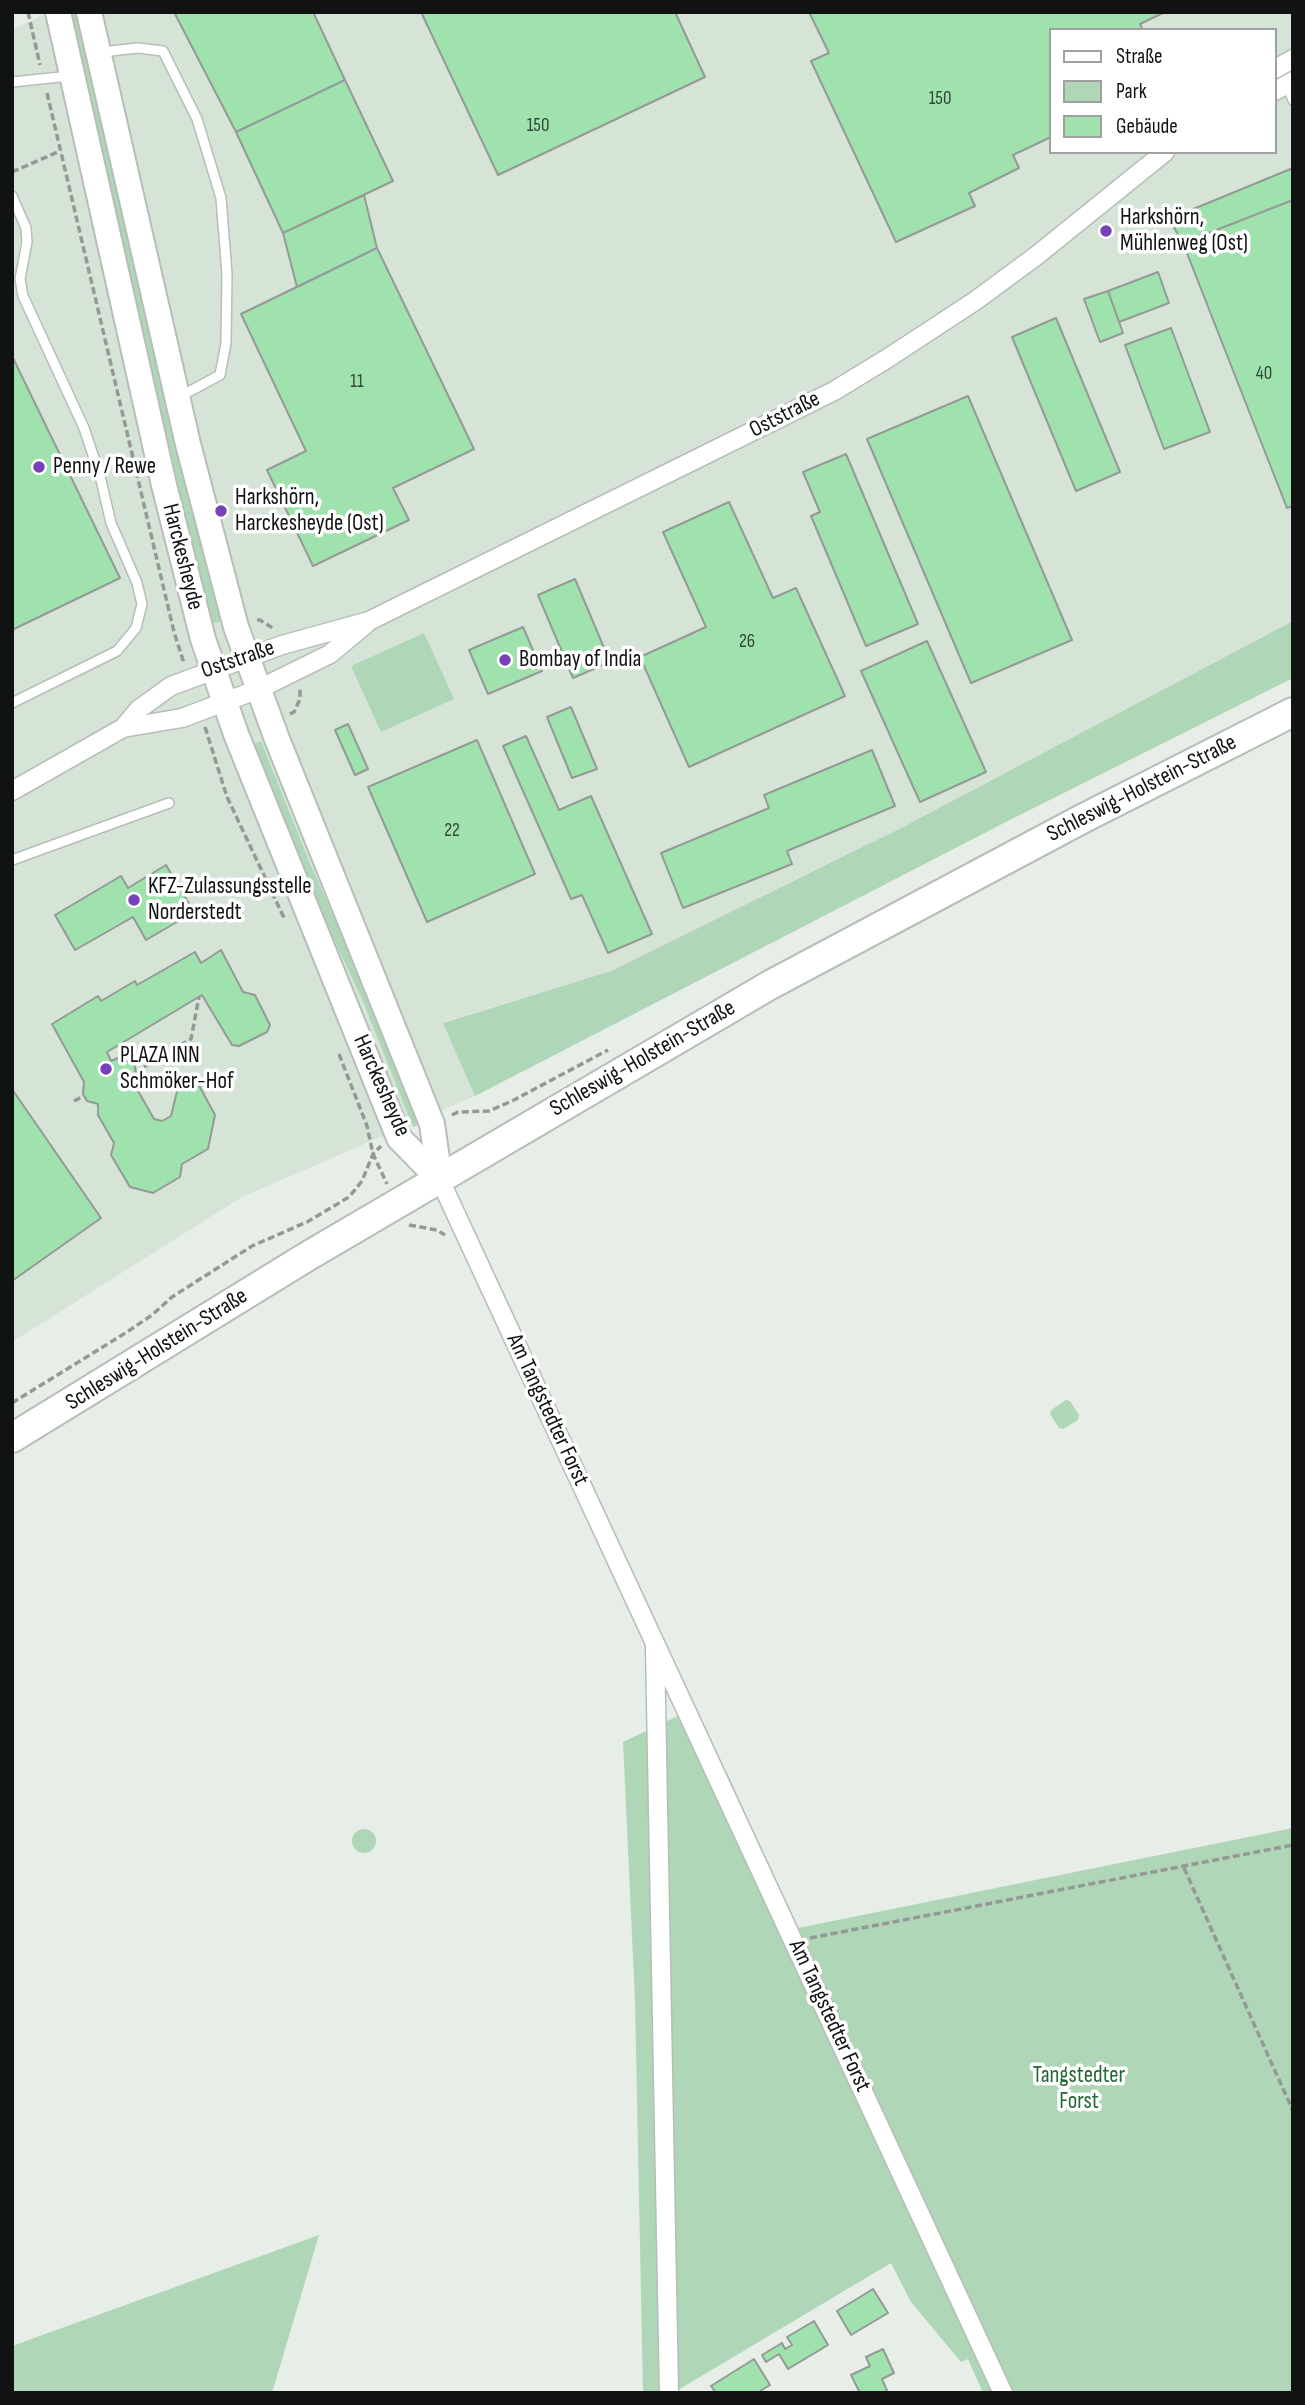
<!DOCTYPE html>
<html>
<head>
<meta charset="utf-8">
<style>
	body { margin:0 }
	#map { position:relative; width:1305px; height:2405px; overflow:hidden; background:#e7eee8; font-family:"Sofia Sans Condensed",sans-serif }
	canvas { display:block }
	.frame { position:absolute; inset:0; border:14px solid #101311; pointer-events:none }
	.legend { position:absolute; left:1049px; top:28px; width:228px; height:126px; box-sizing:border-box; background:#fff; border:2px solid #9fa1a0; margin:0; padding:9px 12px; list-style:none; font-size:21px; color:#101311 }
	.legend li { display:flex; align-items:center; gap:14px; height:35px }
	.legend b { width:35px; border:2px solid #9fa1a0 }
</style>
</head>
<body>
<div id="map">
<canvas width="1305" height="2405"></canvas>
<div class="frame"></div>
<ul class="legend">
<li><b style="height:9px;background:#fff"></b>Straße</li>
<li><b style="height:19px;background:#afd6b6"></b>Park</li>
<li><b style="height:19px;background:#9fe2ae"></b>Gebäude</li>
</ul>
</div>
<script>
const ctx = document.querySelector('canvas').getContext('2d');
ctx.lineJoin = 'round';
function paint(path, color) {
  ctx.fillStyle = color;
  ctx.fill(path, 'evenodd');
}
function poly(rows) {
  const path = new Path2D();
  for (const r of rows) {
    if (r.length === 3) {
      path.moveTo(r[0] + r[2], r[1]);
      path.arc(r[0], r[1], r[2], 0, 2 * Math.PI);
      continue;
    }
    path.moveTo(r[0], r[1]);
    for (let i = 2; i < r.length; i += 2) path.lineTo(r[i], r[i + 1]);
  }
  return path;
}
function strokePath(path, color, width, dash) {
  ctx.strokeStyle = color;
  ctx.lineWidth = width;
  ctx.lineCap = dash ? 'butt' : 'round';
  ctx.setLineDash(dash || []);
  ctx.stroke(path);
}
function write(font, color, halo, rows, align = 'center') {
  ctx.font = font + ' "Sofia Sans Condensed",sans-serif';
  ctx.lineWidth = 7;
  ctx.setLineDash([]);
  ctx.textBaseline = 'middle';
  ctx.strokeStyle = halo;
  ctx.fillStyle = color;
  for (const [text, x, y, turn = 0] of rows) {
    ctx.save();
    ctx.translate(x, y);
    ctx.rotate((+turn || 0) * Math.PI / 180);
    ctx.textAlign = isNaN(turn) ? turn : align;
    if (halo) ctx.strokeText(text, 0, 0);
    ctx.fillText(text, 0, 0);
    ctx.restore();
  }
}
const built = poly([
	[48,12,1293,12,1293,621,903,827,611,971,444,1022,475,1096,242,1197,12,1342,12,30],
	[1051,30,1275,30,1275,152,1051,152]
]);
const green = poly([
	[68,12,81,12,226,620,211,624],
	[1293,621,1293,678,1004,823,475,1096,443,1023,611,971,903,827],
	[424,633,454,699,381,732,351,666],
	[261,741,309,861,346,945,370,994,423,1123,413,1127,362,999,299,865,251,745],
	[1066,1400,1070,1401,1079,1415,1078,1420,1063,1429,1059,1428,1050,1414,1051,1410],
	[680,1715,727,1773,798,1928,1293,1828,1293,2393,983,2393,968,2359,961,2362,911,2302,891,2263,673,2393,643,2393,635,2000,623,1742],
	[364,1841,12],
	[319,2235,272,2393,12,2393,12,2346]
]);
const building = poly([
	[174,12,313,12,345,80,236,132,174,12],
	[421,12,675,12,705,77,498,175,421,12],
	[809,12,1165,12,1140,24,1143,30,1051,30,1051,137,1013,155,1019,168,969,193,975,206,896,242,811,61,829,53,809,12],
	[345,80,393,181,283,233,236,132,345,80],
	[1293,168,1293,200,1183,243,1169,219,1293,168],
	[364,195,377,248,297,287,283,233,364,195],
	[1293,200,1293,506,1287,508,1183,243,1293,200],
	[377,248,474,449,393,488,409,520,313,566,267,470,306,451,241,314,377,248],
	[1158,272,1169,303,1119,322,1108,291,1158,272],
	[1108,291,1123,333,1100,342,1084,299,1108,291],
	[1056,318,1120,472,1076,491,1012,337,1056,318],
	[1171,328,1210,432,1164,449,1125,345,1171,328],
	[12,356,120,578,12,630,12,356],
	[968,396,1072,640,971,683,867,439,968,396],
	[846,454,918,624,866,646,811,516,820,512,803,472,846,454],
	[729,502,773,598,796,588,845,696,689,767,640,657,706,627,663,532,729,502],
	[575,579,610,662,573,678,538,595,575,579],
	[523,627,542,671,488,694,469,650,523,627],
	[927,641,986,772,920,802,861,671,927,641],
	[571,707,597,769,572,778,547,717,571,707],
	[348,724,368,769,355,775,335,730,348,724],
	[526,736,559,810,591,796,652,934,608,953,582,895,571,899,503,746,526,736],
	[477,740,535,874,427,922,368,787,477,740],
	[872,750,895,806,787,851,792,864,683,908,661,853,769,808,764,795,872,750],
	[166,865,194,912,146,940,133,917,75,950,55,915,121,876,128,888,166,865],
	[221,950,243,992,255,995,270,1025,267,1032,239,1046,232,1045,202,995,107,1052,111,1061,120,1057,135,1066,137,1089,154,1119,162,1121,171,1116,180,1079,186,1076,195,1078,215,1115,208,1149,182,1164,180,1177,153,1193,130,1187,111,1155,114,1143,98,1115,98,1104,87,1101,83,1094,84,1082,52,1024,98,996,101,1001,135,981,137,985,195,952,201,963,221,950],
	[12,1089,101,1218,12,1281,12,1089],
	[873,2289,888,2313,851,2335,837,2311,873,2289],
	[814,2321,828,2345,788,2369,779,2354,766,2362,762,2355,782,2343,785,2349,792,2345,787,2337,814,2321],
	[883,2349,894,2373,882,2379,888,2393,860,2393,851,2375,870,2366,866,2357,883,2349],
	[754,2359,770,2385,757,2393,716,2393,711,2386,754,2359]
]);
const path = poly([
	[28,12,40,65],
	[47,93,174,632,184,663],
	[12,172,60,151],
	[257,620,260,620,274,629],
	[290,714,294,712,300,699,300,687],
	[205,727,227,797,285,920],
	[339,1054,367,1126,373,1154,387,1184],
	[135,1072,191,1039,199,997],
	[74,1101,84,1096],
	[452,1115,458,1112,489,1111,514,1100,608,1050],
	[409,1225,437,1230,445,1235],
	[12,1403,127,1332,152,1315,172,1297,252,1246,307,1222,349,1197,362,1181,373,1154,381,1146],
	[1184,1868,1293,2111],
	[810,1938,1293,1845]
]);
const service = poly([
	[101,52,138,48,163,51,197,119,221,198,227,274,226,343,220,375,179,397],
	[12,82,70,76],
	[1287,85,1293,100],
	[12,196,26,228,27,242,20,279,23,296,84,428,100,476,111,523,137,583,142,604,136,628,117,651,12,703],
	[12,860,169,803]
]);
const minor = poly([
	[1275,69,1293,59],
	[1275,91,1293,81],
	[123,728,182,718,259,689,330,654,367,623],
	[12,791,123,728,139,709,171,686,282,645,369,621,834,391,888,358,975,301,1036,256,1165,152],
	[440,1180,1003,2393],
	[655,1647,669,2393]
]);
const secondary = poly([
	[58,12,164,485,203,639,236,734,399,1138,440,1180],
	[89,12,188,444,236,627,277,739,432,1124,440,1180]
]);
const primary = poly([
	[12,1438,308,1256,770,985,1082,819,1293,712]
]);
const markers = [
	[1106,231,7,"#7742b9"],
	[39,467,7,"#7742b9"],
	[221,511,7,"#7742b9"],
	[505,660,7,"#7742b9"],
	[134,900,7,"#7742b9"],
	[106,1069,7,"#7742b9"]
];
const numberNames = [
	["150",940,99],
	["150",538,126],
	["40",1264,374],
	["11",357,382],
	["26",747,642],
	["22",452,831]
];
const poiNames = [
	["Harkshörn,",1120,218],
	["Mühlenweg (Ost)",1120,244],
	["Penny / Rewe",53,467],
	["Harkshörn,",235,498],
	["Harckesheyde (Ost)",235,524],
	["Bombay of India",519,660],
	["KFZ-Zulassungsstelle",148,887],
	["Norderstedt",148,913],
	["PLAZA INN",120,1056],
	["Schmöker-Hof",120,1082]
];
const streetNames = [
	["Oststraße",785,415,-27],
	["Harckesheyde",182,557,76],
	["Oststraße",238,660,-19],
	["Schleswig-Holstein-Straße",1142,789,-27],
	["Schleswig-Holstein-Straße",643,1059,-30],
	["Harckesheyde",381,1086,66],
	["Schleswig-Holstein-Straße",157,1350,-32],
	["Am Tangstedter Forst",547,1410,65],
	["Am Tangstedter Forst",829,2016,65]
];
const parkNames = [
	["Tangstedter",1079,2076],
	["Forst",1079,2102]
];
paint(built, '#d6e4d8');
paint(green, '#afd6b6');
paint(building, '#9fe2ae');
strokePath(building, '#949a95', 2);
strokePath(service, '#b7beb8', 12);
strokePath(minor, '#b7beb8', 21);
strokePath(secondary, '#b7beb8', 28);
strokePath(primary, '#b7beb8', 32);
strokePath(path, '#949995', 3.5, [7, 3.5]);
strokePath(service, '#fff', 9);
strokePath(minor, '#fff', 18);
strokePath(secondary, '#fff', 24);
strokePath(primary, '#fff', 28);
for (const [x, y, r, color] of markers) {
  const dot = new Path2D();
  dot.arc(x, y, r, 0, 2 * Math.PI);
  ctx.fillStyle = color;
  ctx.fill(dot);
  strokePath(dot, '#fff', 2.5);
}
write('19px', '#344738', null, numberNames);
write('23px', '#101311', '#fff', poiNames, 'left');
write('23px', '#101311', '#fff', streetNames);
write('23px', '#216737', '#fff', parkNames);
</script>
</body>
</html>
